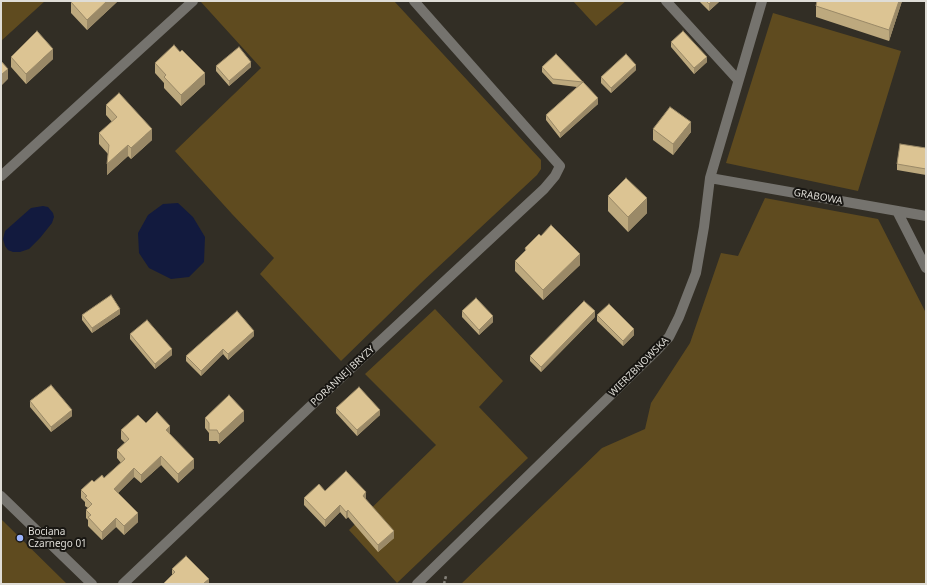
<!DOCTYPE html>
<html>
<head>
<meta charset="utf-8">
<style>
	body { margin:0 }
	#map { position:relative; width:927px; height:585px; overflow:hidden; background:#322e25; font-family:"Noto Sans",sans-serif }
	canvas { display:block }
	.frame { position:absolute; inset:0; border:2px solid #dfddd7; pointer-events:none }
</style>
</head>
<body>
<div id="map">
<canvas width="927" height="585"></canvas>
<div class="frame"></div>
</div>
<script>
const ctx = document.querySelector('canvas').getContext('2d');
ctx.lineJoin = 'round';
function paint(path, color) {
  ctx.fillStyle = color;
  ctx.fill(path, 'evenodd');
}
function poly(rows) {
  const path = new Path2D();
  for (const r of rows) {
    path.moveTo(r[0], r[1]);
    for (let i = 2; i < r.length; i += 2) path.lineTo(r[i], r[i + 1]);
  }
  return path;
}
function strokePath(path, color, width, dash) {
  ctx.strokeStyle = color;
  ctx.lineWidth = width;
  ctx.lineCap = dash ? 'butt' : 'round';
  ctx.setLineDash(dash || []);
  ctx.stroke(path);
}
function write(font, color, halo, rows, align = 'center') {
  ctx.font = font + ' "Noto Sans",sans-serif';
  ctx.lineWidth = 4;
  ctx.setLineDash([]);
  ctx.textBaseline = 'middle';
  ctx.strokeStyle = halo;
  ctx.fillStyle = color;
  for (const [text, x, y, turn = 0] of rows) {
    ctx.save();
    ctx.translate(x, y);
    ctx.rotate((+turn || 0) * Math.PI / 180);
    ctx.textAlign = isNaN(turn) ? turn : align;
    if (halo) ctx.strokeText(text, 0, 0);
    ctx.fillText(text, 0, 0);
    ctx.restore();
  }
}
const green = poly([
	[1,1,45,1,1,41],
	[202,1,394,1,541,160,541,169,537,175,421,283,341,361,260,274,274,258,232,214,175,151,261,68,201,2],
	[573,1,626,1,596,26],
	[773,13,901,51,858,191,726,163],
	[765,198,878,219,926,313,926,584,461,584,602,448,645,429,651,403,690,343,721,253,738,256],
	[435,309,503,381,479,407,528,458,397,583,349,530,436,445,365,374],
	[1,519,67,584,1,584]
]);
const water = poly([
	[178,203,193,217,205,237,204,262,189,277,171,279,149,268,139,253,138,233,148,215,163,204],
	[43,206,48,207,53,213,54,217,52,223,40,238,29,249,20,252,13,252,8,250,5,246,3,239,5,231,31,208]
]);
const path = poly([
	[444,584,446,576]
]);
const minor = poly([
	[666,1,738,80],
	[1,176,193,1],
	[710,178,926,216],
	[897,211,926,268],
	[1,496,92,584],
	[123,584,317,400,544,189,555,176,560,166,414,1],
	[417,584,656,351,669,337,679,317,696,273,704,227,710,178,762,1]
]);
const wall = poly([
	[73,1,118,1,87,30,71,13,71,2],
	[699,1,720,1,709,11],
	[817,1,902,1,889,41,816,17,816,6],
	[671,42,707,62,694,74,671,47],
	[556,54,598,98,598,104,560,138,546,120,546,115,577,87,553,84,542,72,542,67],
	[11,57,53,59,26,84,11,67],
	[155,63,205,84,181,106,164,88,164,83,155,73],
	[216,66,251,67,229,86,216,71],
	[636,70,611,93,601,83,601,77],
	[106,105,152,140,131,159,128,156,107,175,108,154,99,144,99,133,112,122,106,115],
	[653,129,691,132,673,155,653,140],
	[926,148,926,175,897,170,897,164],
	[608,196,647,213,628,232,608,211],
	[541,236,580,265,543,300,515,271,515,261,525,251,525,248],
	[462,311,493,322,479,335,462,317],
	[120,314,92,333,82,320,82,315],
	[597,315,634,335,623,346,597,321],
	[595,317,541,372,530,361,530,356],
	[130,334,172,355,155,369,130,339],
	[254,336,228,360,223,354,201,376,186,361,186,356],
	[30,401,72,416,51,432,30,407],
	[336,408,380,415,357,436,336,413],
	[205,418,244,421,219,444,217,441,209,441,209,433,205,428],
	[146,423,170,435,194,468,178,483,161,465,141,483,134,477,118,493,138,522,124,535,116,527,102,540,88,526,88,520,86,518,86,510,88,508,85,506,85,502,81,498,81,490,94,482,104,478,121,463,117,458,117,450,125,443,121,439,121,430],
	[325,491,366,499,366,500,394,538,378,552,348,517,346,519,340,512,325,527,304,505,304,498],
	[172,569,209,584,172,575]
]);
const shadedWall = poly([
	[107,1,118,1,87,30,87,20],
	[712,1,720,1,709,11,709,4],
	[899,1,902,1,889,41,889,30],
	[53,49,53,59,26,84,26,74],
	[707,57,707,62,694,74,694,68],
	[251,62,251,67,229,86,229,81],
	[636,65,636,70,611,93,611,88],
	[8,69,8,79,1,86,1,75],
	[205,73,205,84,181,106,181,95],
	[598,98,598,104,560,138,560,133],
	[691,122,691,132,673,155,673,144],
	[152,129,152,140,131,159,131,148],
	[128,145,128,156,107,175,107,164],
	[647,198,647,213,628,232,628,217],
	[580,254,580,265,543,300,543,290],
	[120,309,120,314,92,333,92,328],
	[595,311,595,317,541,372,541,367],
	[493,316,493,322,479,335,479,330],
	[634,329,634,335,623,346,623,341],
	[254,331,254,336,228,360,228,354],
	[172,349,172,355,155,369,155,364],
	[223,349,223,354,201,376,201,371],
	[72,410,72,416,51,432,51,427],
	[380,410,380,415,357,436,357,430],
	[244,411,244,421,219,444,219,434],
	[170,426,170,435,166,430],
	[161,456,161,465,141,483,141,475],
	[194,459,194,468,178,483,178,474],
	[134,468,134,477,114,497,114,489],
	[366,492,366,499,363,503,363,496],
	[340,505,340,512,325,527,325,520],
	[348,510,348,517,346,519,346,512],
	[138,513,138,522,124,535,124,526],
	[116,518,116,527,102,540,102,532],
	[394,531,394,538,378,552,378,545],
	[209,579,209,584,204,584,204,583]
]);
const building = poly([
	[73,1,107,1,87,20,71,2,73,1],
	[706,1,712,1,709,4,706,1],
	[817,1,899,1,889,30,816,6,817,1],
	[37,31,53,49,26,74,11,57,37,31],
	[683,31,707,57,694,68,671,42,683,31],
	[174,45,180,52,182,50,205,73,181,95,164,77,166,75,155,63,174,45],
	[239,47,251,62,229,81,216,66,239,47],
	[556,54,583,82,553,79,542,67,556,54],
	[626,54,636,65,611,88,601,77,626,54],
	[1,61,8,69,1,75,1,61],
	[583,82,598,98,560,133,546,115,583,82],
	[119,93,152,129,131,148,128,145,107,164,109,145,99,133,117,117,106,105,119,93],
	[670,107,691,122,673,144,653,129,670,107],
	[900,144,926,148,926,169,897,164,900,144],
	[626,178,647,198,628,217,608,196,626,178],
	[551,225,580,254,543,290,515,261,526,250,525,248,539,234,541,236,551,225],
	[111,295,120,309,92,328,82,315,111,295],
	[476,298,493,316,479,330,462,311,476,298],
	[584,301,595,311,541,367,530,356,584,301],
	[609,304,634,329,623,341,597,315,609,304],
	[237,311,254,331,228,354,223,349,201,371,186,356,237,311],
	[147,320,172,349,155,364,130,334,147,320],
	[51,385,72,410,51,427,30,401,51,385],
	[359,387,380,410,357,430,336,408,359,387],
	[229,395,244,411,219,434,217,430,209,430,209,423,205,418,229,395],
	[157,412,170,426,166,430,194,459,178,474,161,456,141,475,134,468,114,489,138,513,124,526,116,518,102,532,88,517,91,515,86,510,92,504,85,497,87,496,81,490,92,480,94,482,102,475,104,478,125,459,117,450,129,439,121,430,138,415,146,423,157,412],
	[346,471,366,492,363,496,394,531,378,545,348,510,346,512,340,505,325,520,304,498,319,484,325,491,346,471],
	[186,556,209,579,204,583,205,584,163,584,175,572,172,569,186,556]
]);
const markers = [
	[20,538,4,"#9cb4fd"]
];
const streetNames = [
	["GRABOWA",818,197,10],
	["WIERZBNOWSKA",639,367,-45],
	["PORANNEJ BRYZY",343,376,-43]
];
const poiNames = [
	["Bociana",28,532],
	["Czarnego 01",28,544]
];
paint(green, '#5f4b1f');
paint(water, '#121a3e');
strokePath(path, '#86837b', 2.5, [3, 2]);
strokePath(minor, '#75736e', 10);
paint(wall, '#bda97e');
paint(shadedWall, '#9a8967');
paint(building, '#dcc493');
strokePath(building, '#9a8967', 1);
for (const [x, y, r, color] of markers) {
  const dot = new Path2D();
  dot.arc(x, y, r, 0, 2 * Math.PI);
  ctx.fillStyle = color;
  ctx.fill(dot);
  strokePath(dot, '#181612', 1.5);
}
write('10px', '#dfddd7', '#181612', streetNames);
write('10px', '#dfddd7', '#181612', poiNames, 'left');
</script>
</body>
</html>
